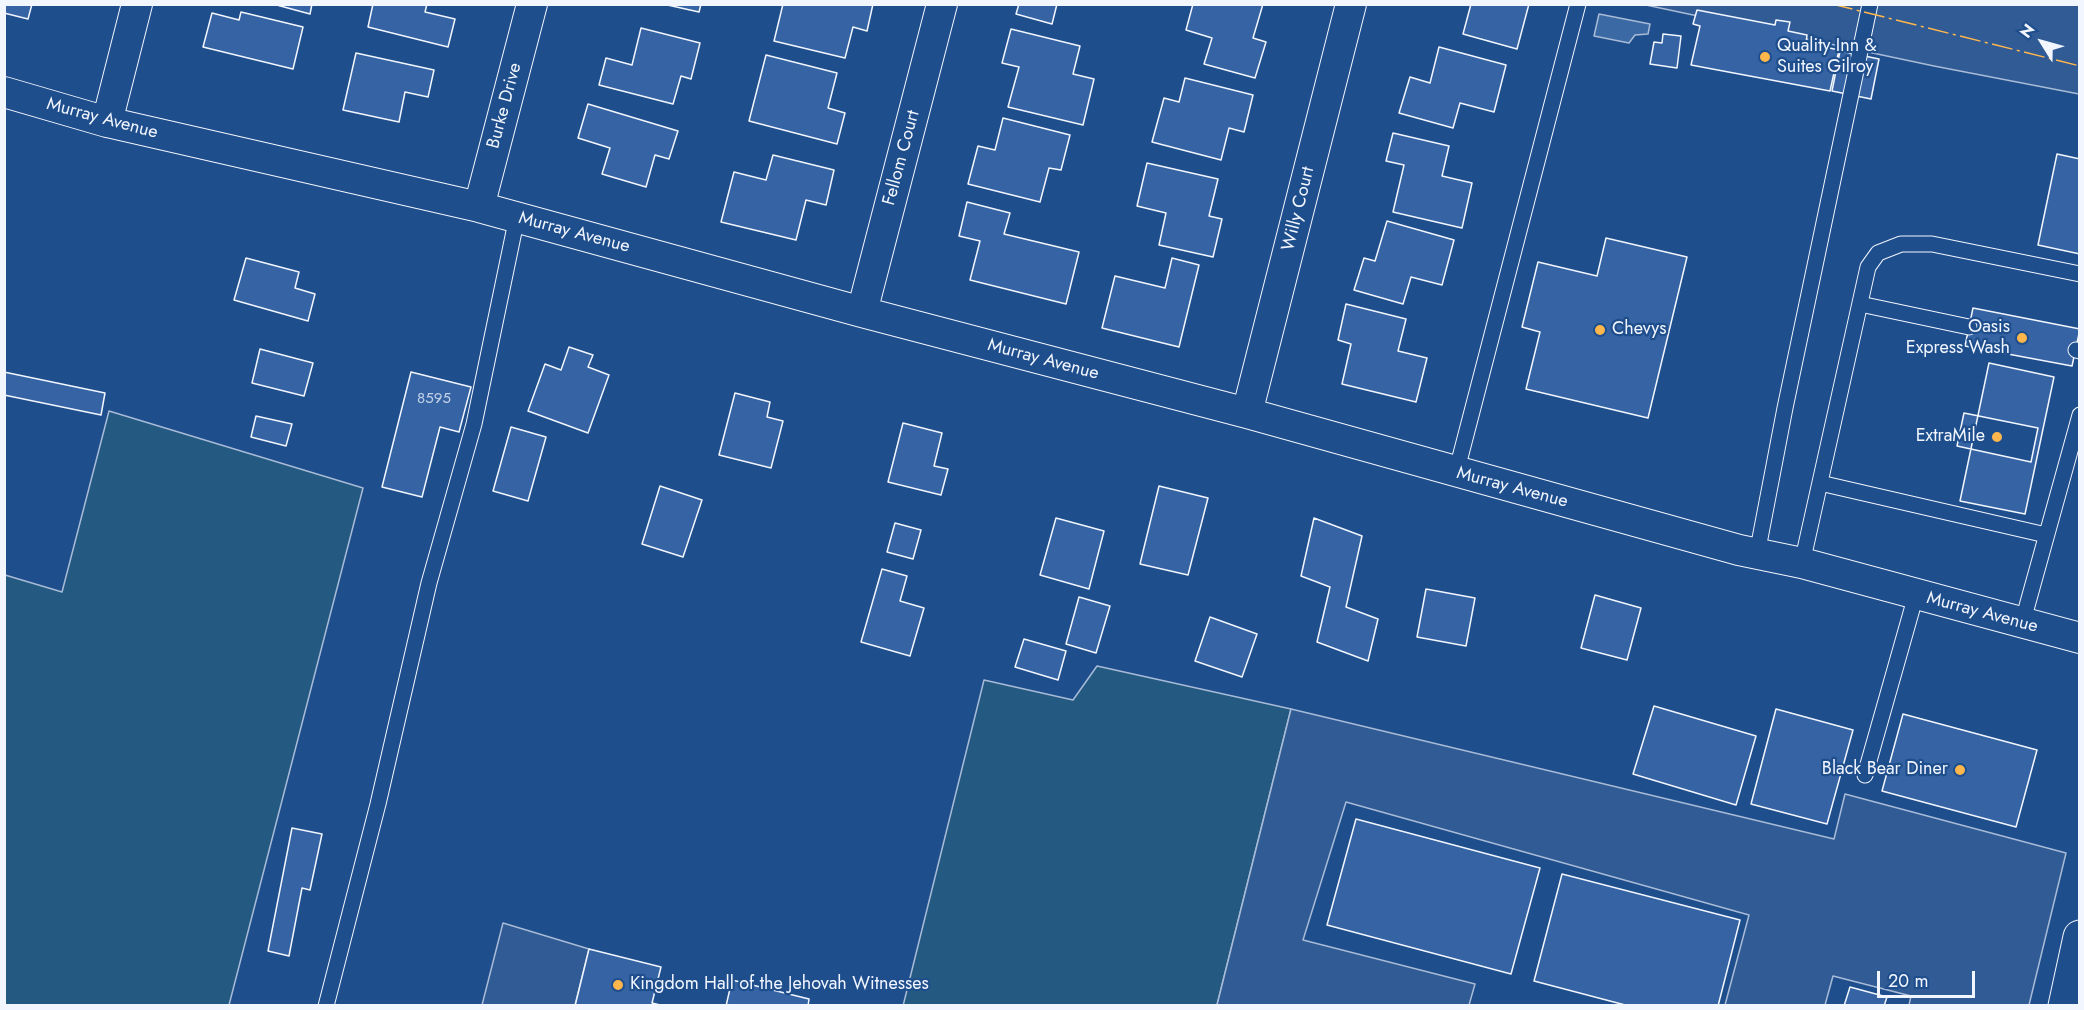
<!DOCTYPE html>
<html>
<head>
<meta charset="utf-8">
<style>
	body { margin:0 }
	#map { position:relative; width:2084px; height:1010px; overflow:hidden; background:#1f4e8c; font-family:Jost,sans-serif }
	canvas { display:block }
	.frame { position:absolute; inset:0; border:6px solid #f2f6ff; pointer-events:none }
	.north { position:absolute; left:2012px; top:12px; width:60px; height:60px; -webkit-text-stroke:4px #1f4e8c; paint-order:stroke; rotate:307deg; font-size:16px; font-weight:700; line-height:24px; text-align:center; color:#f2f6ff }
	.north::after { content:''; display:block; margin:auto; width:21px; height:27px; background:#f2f6ff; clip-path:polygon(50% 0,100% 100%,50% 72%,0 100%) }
	.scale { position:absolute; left:1877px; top:971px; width:98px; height:27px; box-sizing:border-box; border:3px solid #f2f6ff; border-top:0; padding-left:8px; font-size:18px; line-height:21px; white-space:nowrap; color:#f2f6ff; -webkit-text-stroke:4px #1f4e8c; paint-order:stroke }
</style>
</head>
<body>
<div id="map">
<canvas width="2084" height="1010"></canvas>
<div class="frame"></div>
<div class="north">N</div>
<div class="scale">20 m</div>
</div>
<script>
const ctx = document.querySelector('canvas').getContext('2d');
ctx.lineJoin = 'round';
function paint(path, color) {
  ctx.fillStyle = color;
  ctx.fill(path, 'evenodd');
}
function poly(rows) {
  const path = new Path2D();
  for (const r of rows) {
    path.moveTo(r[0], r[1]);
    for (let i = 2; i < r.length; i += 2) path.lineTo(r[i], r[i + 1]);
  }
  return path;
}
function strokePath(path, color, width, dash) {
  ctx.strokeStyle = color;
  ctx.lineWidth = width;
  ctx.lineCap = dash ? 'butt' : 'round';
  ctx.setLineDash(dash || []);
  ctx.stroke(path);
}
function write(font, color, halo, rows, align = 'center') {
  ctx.font = font + ' Jost,sans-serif';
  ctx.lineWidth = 4.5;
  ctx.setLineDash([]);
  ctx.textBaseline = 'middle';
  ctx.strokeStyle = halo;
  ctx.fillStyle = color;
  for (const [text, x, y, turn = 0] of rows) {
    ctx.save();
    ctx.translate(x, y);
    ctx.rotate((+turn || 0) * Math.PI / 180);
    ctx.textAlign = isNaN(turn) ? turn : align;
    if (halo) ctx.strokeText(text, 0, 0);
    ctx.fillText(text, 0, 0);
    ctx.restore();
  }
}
const green = poly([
	[109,411,363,488,229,1005,5,1005,5,575,62,592,109,411],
	[1097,666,1291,709,1217,1005,903,1006,984,680,1073,700,1097,666]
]);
const parking = poly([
	[1646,5,2079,5,2079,94,1934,66,1646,5],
	[1291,709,1834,839,1845,794,2066,853,2029,1005,1909,1005,1911,996,1833,976,1825,1005,1725,1005,1749,915,1346,802,1303,940,1475,984,1469,1005,1217,1005,1291,709],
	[503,923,589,949,575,1005,482,1005,503,923]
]);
const water = poly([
	[1599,14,1650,24,1648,34,1635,35,1629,43,1594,36,1599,14]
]);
const building = poly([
	[4,4,32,4,28,19,4,13,4,4],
	[273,4,312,4,310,14,273,4],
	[373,4,427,4,425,12,455,19,448,47,368,27,373,4],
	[663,4,701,4,699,12,663,4],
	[783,4,873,4,867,31,853,27,845,58,774,41,783,4],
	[1019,4,1057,4,1052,24,1016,14,1019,4],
	[1193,4,1263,4,1253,38,1266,42,1255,78,1204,64,1212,38,1186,30,1193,4],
	[1471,4,1529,4,1517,49,1463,34,1471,4],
	[1697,10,1775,25,1776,20,1790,22,1788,31,1807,35,1806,43,1839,50,1830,91,1691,65,1700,26,1693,24,1697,10],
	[241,12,303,27,293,69,203,47,212,13,239,20,241,12],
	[641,28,700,43,691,79,681,76,673,104,599,85,606,58,632,65,641,28],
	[1011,29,1080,46,1073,74,1094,79,1083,125,1008,107,1019,67,1002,63,1011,29],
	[1663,34,1681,36,1677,68,1650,64,1654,42,1662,43,1663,34],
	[1439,47,1506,65,1494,112,1460,103,1453,128,1399,113,1410,77,1430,83,1439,47],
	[1840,51,1879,59,1871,99,1832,91,1840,51],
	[356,53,434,70,428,97,405,92,399,122,343,110,356,53],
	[766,55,837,73,828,108,845,113,837,144,749,121,766,55],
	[1185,78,1253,95,1244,132,1229,128,1221,160,1152,142,1164,98,1179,102,1185,78],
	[588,104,678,131,669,159,655,155,646,187,602,174,610,148,578,138,588,104],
	[1003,118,1070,135,1061,170,1049,168,1040,202,968,184,978,146,995,150,1003,118],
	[1393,133,1449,146,1442,176,1472,183,1462,228,1393,212,1404,165,1386,161,1393,133],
	[2057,154,2080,159,2080,254,2038,245,2057,154],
	[773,155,834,170,826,205,806,200,796,240,721,222,734,172,766,180,773,155],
	[1147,163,1218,179,1209,216,1222,219,1213,257,1159,245,1166,213,1137,206,1147,163],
	[967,202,1010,213,1004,234,1079,252,1066,304,970,280,980,241,959,236,967,202],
	[1387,221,1454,240,1442,285,1411,277,1403,304,1354,290,1364,258,1375,261,1387,221],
	[1606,238,1687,257,1648,418,1526,389,1540,332,1522,327,1538,262,1597,276,1606,238],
	[246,258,299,272,295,288,315,294,308,321,234,300,246,258],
	[1172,258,1199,265,1179,347,1102,328,1115,276,1165,288,1172,258],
	[1346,304,1406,319,1398,351,1427,358,1416,402,1342,384,1351,344,1338,340,1346,304],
	[1973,308,2080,329,2072,366,1965,346,1973,308],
	[569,347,593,355,588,367,609,375,588,433,528,411,545,364,561,370,569,347],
	[260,349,313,363,304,396,252,383,260,349],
	[1989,363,2054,377,2025,514,1960,501,1989,363],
	[4,372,105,393,101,415,4,395,4,372],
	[411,372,471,387,459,432,440,427,422,497,382,487,411,372],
	[735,393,770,402,767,417,783,421,771,468,719,455,735,393],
	[1964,413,2038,428,2031,462,1957,446,1964,413],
	[256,416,292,424,286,446,251,437,256,416],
	[903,423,942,433,934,466,948,469,941,495,888,482,903,423],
	[511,427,546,437,528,501,493,491,511,427],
	[660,486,702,500,683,557,642,544,660,486],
	[1159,486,1208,498,1188,575,1140,564,1159,486],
	[1056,518,1104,531,1089,589,1040,575,1056,518],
	[1314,518,1362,536,1346,607,1378,619,1368,661,1317,642,1330,587,1301,576,1314,518],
	[895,523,921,530,913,559,887,552,895,523],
	[882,569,907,576,900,601,924,608,910,656,861,642,882,569],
	[1426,589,1475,598,1466,646,1417,637,1426,589],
	[1595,595,1641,608,1627,660,1581,648,1595,595],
	[1079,597,1110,606,1096,653,1066,644,1079,597],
	[1210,617,1257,634,1242,677,1195,661,1210,617],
	[1024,639,1066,651,1058,680,1015,667,1024,639],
	[1654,706,1756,736,1736,805,1633,774,1654,706],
	[1776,709,1853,730,1827,824,1751,804,1776,709],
	[1903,714,2037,750,2016,827,1882,791,1903,714],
	[1356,819,1540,868,1511,974,1327,925,1356,819],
	[292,828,322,834,310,890,302,888,289,956,268,951,292,828],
	[1562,874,1740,920,1718,1006,1629,1006,1534,981,1562,874],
	[589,949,661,967,652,1003,664,1006,575,1006,589,949],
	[732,980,809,999,808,1006,726,1006,732,980],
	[1850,987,1887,997,1884,1006,1844,1006,1850,987]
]);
const service = poly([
	[1860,304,1969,327],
	[2076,350,2080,351],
	[1456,473,1578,4],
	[1820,483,2046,535],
	[1757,554,1785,408,1870,4],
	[1802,563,1868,267,1878,253,1901,244,1932,244,2080,274],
	[2022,624,2080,415],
	[1865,775,1916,595],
	[326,1006,378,804,429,583,474,424,517,217]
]);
const minor = poly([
	[4,92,107,122,479,207,862,312,1247,413,1739,550,1802,563,2080,638],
	[107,122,137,4],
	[479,207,532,4],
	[862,312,942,4],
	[1247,413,1351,4]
]);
const primary = poly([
	[2065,1006,2080,937]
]);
const power = poly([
	[1832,4,2080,66]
]);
const markers = [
	[1765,57,6,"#ffb74d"],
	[1600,330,6,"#ffb74d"],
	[2022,338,6,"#ffb74d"],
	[1997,437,6,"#ffb74d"],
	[1960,770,6,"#ffb74d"],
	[618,985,6,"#ffb74d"]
];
const numberNames = [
	["8595",434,399]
];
const poiNames = [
	["Quality Inn &",1777,47],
	["Suites Gilroy",1777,68],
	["Oasis",2010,328,"right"],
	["Express Wash",2010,349,"right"],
	["Chevys",1612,330],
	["ExtraMile",1985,437,"right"],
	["Black Bear Diner",1948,770,"right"],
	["Kingdom Hall of the Jehovah Witnesses",630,985]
];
const streetNames = [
	["Burke Drive",505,106,-75],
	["Murray Avenue",102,119,15],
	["Fellom Court",902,158,-75],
	["Willy Court",1299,209,-76],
	["Murray Avenue",574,233,15],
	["Murray Avenue",1043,360,15],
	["Murray Avenue",1512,488,15],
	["Murray Avenue",1982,613,15]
];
paint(green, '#245a82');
strokePath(green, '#a8bbd7', 1.5);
paint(parking, '#305b95');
strokePath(parking, '#a8bbd7', 1.5);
paint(water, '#3b69a3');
strokePath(water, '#a8bbd7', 1.5);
paint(building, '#3563a3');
strokePath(building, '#f2f6ff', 1.5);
strokePath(service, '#f2f6ff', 17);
strokePath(minor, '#f2f6ff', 32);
strokePath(primary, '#f2f6ff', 35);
strokePath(service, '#1f4e8c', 15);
strokePath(minor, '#1f4e8c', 30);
strokePath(primary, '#1f4e8c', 33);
strokePath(power, '#ffb74d', 1.5, [21, 4.5, 3, 4.5]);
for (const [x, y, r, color] of markers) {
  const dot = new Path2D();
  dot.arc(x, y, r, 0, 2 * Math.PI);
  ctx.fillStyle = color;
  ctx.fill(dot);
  strokePath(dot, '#1f4e8c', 2);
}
write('15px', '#c3d1e8', null, numberNames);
write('18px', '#f2f6ff', '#1f4e8c', poiNames, 'left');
write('18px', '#f2f6ff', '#1f4e8c', streetNames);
</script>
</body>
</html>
